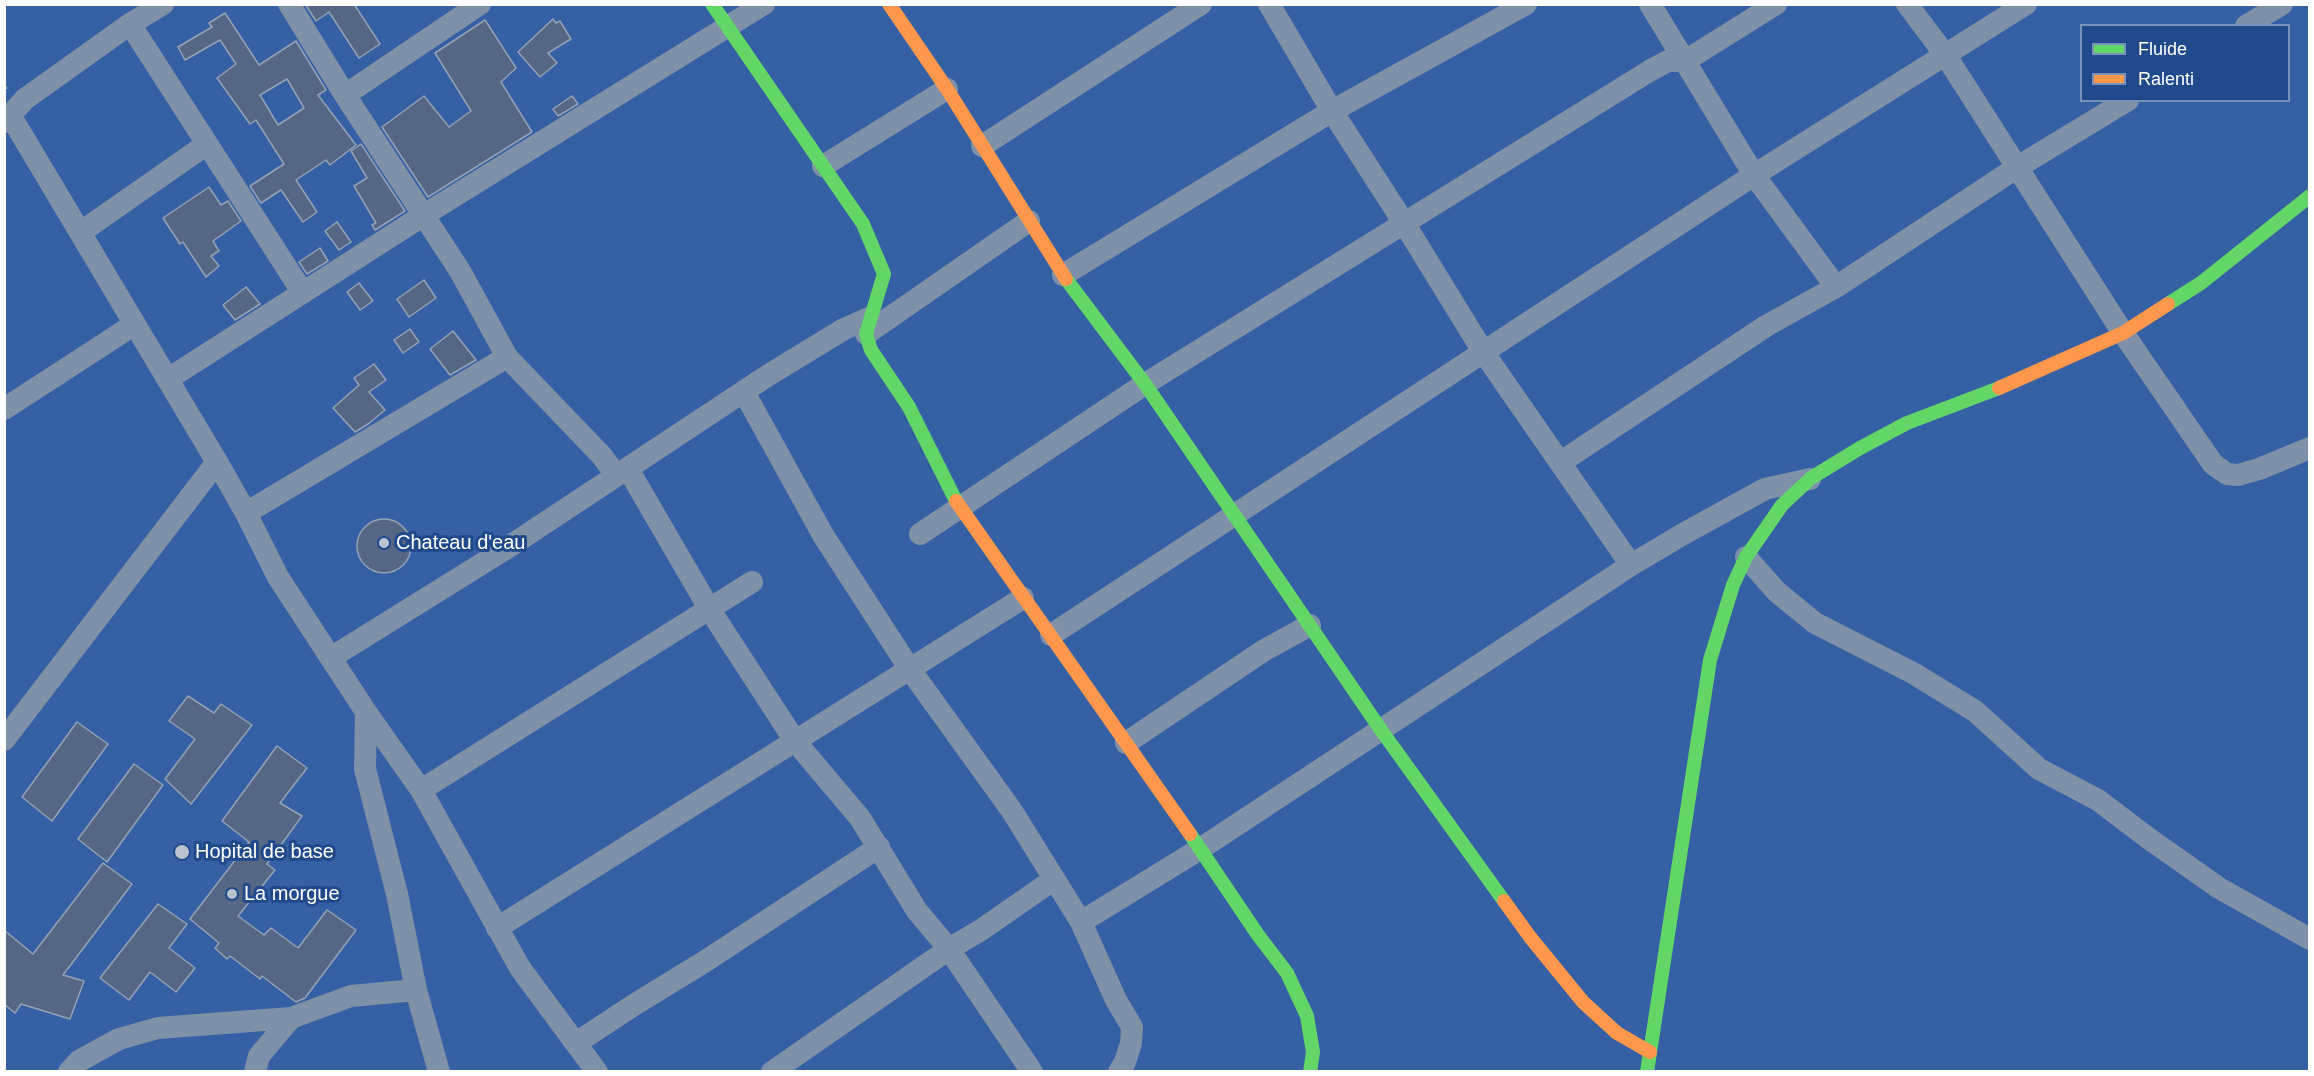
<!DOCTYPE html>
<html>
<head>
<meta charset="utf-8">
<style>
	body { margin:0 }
	#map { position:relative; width:2314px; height:1076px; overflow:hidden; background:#385074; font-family:Helvetica,sans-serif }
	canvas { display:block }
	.frame { position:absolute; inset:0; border:6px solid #fff; pointer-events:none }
	.legend { position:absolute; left:2080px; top:24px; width:210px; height:78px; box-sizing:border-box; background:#204a8c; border:2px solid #7992ba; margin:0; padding:8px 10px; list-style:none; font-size:18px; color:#fff }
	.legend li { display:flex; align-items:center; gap:12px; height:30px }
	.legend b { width:30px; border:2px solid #7992ba }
</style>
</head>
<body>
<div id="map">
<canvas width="2314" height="1076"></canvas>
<div class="frame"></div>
<ul class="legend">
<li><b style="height:8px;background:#63d668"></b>Fluide</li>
<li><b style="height:8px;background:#ff974d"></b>Ralenti</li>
</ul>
</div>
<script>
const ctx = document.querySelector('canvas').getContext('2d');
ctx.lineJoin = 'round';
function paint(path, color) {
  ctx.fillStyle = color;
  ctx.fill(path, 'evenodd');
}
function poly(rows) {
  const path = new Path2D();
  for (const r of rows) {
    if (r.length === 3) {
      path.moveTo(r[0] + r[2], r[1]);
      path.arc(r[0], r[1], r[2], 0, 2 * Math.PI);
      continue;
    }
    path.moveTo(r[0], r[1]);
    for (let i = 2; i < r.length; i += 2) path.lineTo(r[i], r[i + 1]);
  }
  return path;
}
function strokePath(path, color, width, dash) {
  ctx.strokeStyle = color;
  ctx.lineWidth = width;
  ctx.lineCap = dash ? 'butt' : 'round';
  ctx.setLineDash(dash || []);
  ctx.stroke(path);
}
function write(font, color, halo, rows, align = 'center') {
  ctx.font = font + ' Helvetica,sans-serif';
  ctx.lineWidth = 6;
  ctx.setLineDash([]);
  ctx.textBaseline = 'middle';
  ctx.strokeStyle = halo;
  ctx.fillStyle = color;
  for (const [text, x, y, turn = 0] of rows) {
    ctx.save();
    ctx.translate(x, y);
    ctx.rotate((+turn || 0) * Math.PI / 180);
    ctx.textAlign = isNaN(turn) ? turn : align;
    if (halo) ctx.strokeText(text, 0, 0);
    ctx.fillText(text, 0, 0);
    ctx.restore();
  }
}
const green = poly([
	[5,5,2309,5,2309,1071,5,1072],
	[2082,26,2288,26,2288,100,2082,100]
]);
const building = poly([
	[305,4,354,4,380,44,359,58,329,12,316,21,305,4],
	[225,13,259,65,296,41,326,90,318,95,356,145,330,165,326,160,296,180,317,212,303,222,281,190,261,203,250,186,284,164,256,120,250,124,217,78,236,64,220,40,185,60,178,47,212,27,209,23,225,13],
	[287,79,304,108,278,125,260,95,287,79],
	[553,19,556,23,560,21,571,39,548,53,557,63,540,77,518,52,553,19],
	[485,20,516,68,501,82,532,132,428,197,382,127,424,96,449,127,471,111,435,53,485,20],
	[572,96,578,104,558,116,553,109,572,96],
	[361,144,405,211,375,230,372,225,376,223,354,186,367,178,351,151,361,144],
	[209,187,221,205,228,201,241,221,213,241,219,251,211,256,219,266,206,277,183,242,180,244,163,218,209,187],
	[337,222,351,242,339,250,325,231,337,222],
	[320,248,328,261,307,274,299,262,320,248],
	[424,280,436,298,409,317,397,299,424,280],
	[359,283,373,301,360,310,347,292,359,283],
	[246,287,260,304,235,320,223,305,246,287],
	[410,329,419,342,403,353,394,340,410,329],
	[453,331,476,360,450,375,430,349,453,331],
	[374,364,386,380,369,392,385,410,368,424,355,432,333,408,359,385,354,378,374,364],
	[384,546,27],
	[188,696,214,713,221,704,252,725,191,804,165,779,195,739,169,721,188,696],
	[77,722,108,744,52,821,22,797,77,722],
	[277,746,307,768,280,803,302,816,267,864,275,870,238,916,264,935,271,928,298,948,327,910,356,930,305,998,296,1002,262,976,260,979,230,956,227,959,215,948,219,943,190,919,249,842,222,821,277,746],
	[134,764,163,785,107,862,78,839,134,764],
	[103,863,132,884,63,975,84,981,70,1019,21,1004,15,1013,4,1004,4,930,33,954,103,863],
	[158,904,187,924,169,948,195,968,176,992,150,972,129,1000,100,978,158,904]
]);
const path = poly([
	[4,79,6,91]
]);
const street = poly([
	[1269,4,1332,111,1404,223,1484,353,1631,565],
	[1650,4,1754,175,1836,287],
	[1907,4,1946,56,2123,333,2213,464,2227,474,2238,475,2259,469,2310,448],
	[130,24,303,293],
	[2246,26,2282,4],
	[345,95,480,4],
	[10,115,217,462,246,513,278,577,366,712,421,790,520,968,597,1072],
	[4,122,25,99,130,24,163,4],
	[982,146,1201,4],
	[823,166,947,89],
	[81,232,207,144],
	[1063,275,1332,111,1526,4],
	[866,334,1029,221],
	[507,357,602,456,616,475],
	[168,379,424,215,764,4],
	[744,392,823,535,909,668,1012,811,1081,922,1116,1000,1132,1027,1131,1043,1125,1062,1119,1072],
	[4,409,135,324],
	[1561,462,1766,326,1836,287,2016,168,2128,100],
	[628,469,710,610,795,741,860,818,917,911,949,949,1032,1072],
	[246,513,507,357,460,271,345,95,289,4],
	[920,534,1145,384,1651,70,1668,61,1685,61,1776,4],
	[1746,557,1777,592,1815,623,1913,673,1975,711,2039,769,2098,800,2148,838,2219,888,2310,939],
	[1051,635,1754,175,2026,4],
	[332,657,504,550,767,376,844,329,871,317],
	[366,712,365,769,397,894,416,990,439,1072],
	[4,740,217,462],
	[1126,743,1263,651,1310,625],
	[421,790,752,582],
	[1081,922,1200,849,1631,565,1685,533,1765,489,1810,479],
	[497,928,1023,598],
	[576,1043,637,1003,704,962,879,847],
	[69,1072,79,1061,119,1039,158,1028,291,1018,351,996,416,990],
	[255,1072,259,1056,291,1018],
	[772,1072,949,949,981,930,1053,880]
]);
const fast = poly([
	[712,4,863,224,884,274,866,334,871,350,909,407,956,501],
	[1066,279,1145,384,1381,730,1504,901],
	[2168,304,2201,283,2310,196],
	[1190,834,1258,935,1287,973,1307,1016,1313,1052,1310,1072],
	[1647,1072,1710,660,1733,585,1746,557,1782,505,1811,478,1860,448,1907,423,1999,388]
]);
const slow = poly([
	[889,4,947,89,1066,279],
	[1999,388,2123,333,2168,304],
	[956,501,1190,834],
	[1504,901,1530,937,1583,1002,1617,1033,1650,1052]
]);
const markers = [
	[384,543,6,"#b9c2ce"],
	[182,852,8,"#b9c2ce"],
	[232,894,6,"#b9c2ce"]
];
const poiNames = [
	["Chateau d'eau",396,543],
	["Hopital de base",195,852],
	["La morgue",244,894]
];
paint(green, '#3560a3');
paint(building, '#556784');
strokePath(building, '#94a2b7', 1.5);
strokePath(path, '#7f91a8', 4, [3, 4.5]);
strokePath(street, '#7f91a8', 22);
strokePath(fast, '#63d668', 14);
strokePath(slow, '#ff974d', 14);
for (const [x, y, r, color] of markers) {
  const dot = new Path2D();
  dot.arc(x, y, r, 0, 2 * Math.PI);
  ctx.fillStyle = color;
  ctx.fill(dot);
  strokePath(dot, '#204a8c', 2);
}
write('20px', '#fff', '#204a8c', poiNames, 'left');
</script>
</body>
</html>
